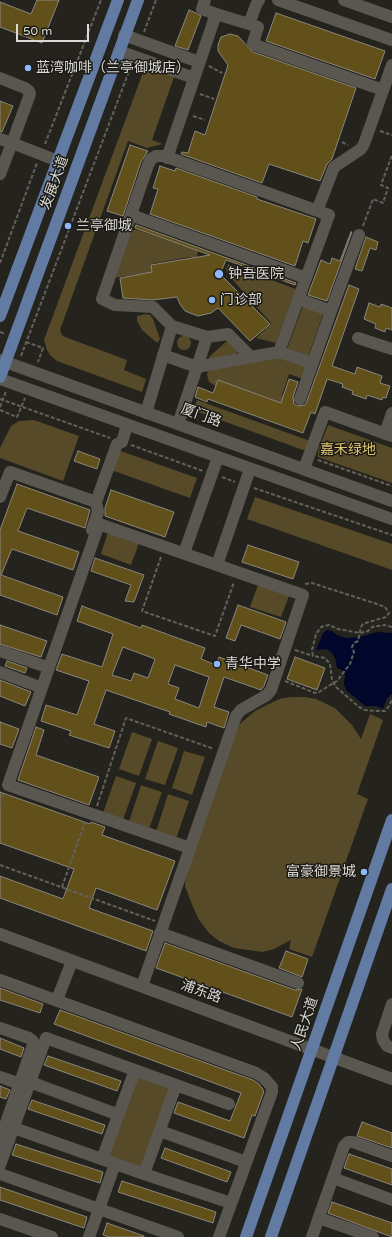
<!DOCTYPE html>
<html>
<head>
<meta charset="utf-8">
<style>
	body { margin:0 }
	#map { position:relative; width:392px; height:1237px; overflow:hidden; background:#25231d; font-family:"Varela Round",sans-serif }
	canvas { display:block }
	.scale { position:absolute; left:16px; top:24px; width:73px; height:18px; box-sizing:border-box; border:2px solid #dad9d5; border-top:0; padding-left:5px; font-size:12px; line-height:14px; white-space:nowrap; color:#dad9d5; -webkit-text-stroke:3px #1c1a14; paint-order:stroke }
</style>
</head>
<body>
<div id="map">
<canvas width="392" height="1237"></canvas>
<div class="scale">50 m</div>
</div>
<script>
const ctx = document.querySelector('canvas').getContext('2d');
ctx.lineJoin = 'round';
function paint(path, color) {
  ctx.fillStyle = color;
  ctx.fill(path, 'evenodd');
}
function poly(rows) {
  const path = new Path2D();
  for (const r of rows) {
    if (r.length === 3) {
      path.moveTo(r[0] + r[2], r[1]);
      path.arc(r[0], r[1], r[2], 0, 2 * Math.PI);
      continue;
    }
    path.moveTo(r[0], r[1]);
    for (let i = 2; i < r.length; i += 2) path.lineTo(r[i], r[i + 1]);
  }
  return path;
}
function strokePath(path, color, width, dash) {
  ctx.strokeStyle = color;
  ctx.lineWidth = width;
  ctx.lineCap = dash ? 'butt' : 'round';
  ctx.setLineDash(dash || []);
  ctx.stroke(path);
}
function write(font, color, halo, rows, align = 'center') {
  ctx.font = font + ' "Varela Round","Noto Sans SC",sans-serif';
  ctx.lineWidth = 3;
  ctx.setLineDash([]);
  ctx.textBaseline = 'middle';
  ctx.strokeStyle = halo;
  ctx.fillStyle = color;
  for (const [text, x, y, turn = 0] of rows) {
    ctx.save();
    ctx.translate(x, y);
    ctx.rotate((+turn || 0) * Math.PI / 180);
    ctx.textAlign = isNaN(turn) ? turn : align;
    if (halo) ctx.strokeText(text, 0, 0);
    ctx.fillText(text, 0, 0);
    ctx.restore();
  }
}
const green = poly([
	[145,67,174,77,152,140,163,144,147,148,128,141,60,330,62,335,65,337,127,360,124,370,146,379,142,392,57,361,50,355,47,350,44,340],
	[133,230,138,230,198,251,197,256,196,258,194,259,190,257,151,264,152,272,113,278,130,231],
	[228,264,296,289,276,343,256,338,271,324,271,323,231,278,226,270],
	[303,306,323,314,308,357,287,349],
	[146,314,150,315,153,319,160,339,158,342,156,342,142,330,137,321,137,316],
	[184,343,7],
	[228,340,238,351,236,355,209,360,209,357],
	[278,356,307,365,303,379,289,374,282,395,293,399,290,406,218,380,216,386,209,382,207,375,208,370],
	[197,400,310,441,306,449,303,450,193,410],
	[34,420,79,436,63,481,0,458,0,448,11,426,19,421],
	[328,425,392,448,392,483,318,457,318,451],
	[118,450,197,478,190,498,111,470],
	[255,497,392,544,392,570,247,519],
	[109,529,140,540,131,565,101,554],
	[259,582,290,593,281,617,250,607],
	[291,697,305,697,316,699,335,708,352,725,361,739,370,714,383,720,357,794,368,799,312,957,289,949,291,940,274,949,262,952,234,948,219,941,209,933,199,920,193,907,185,886,186,874,234,734,241,723,255,711,279,699],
	[132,732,152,739,139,776,119,769],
	[158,741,178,748,165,785,145,779],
	[184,751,205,757,192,795,172,788],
	[116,776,136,783,123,820,103,813],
	[141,785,162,792,149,829,129,822],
	[168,794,189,801,176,839,156,832],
	[137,1077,170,1089,141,1169,108,1157]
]);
const water = poly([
	[327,630,332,631,337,635,346,638,360,637,377,632,392,633,392,694,387,698,383,709,377,706,365,706,346,690,344,684,345,675,342,670,337,668,335,658,331,652,326,649,316,650,323,633]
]);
const building = poly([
	[37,0,59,0,42,43,0,27,0,2,31,14,37,0],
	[189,10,196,13,201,16,188,50,175,46,189,10],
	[276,13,385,51,375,79,266,41,276,13],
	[230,34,238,36,253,52,356,88,332,159,327,164,320,181,269,164,262,183,181,154,182,152,188,153,195,131,205,135,228,65,218,51,218,45,221,37,230,34],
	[0,101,13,106,2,132,0,132,0,101],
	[130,145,148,151,141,162,123,216,107,211,130,145],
	[160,166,175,171,176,168,257,197,257,199,316,219,308,243,303,241,295,266,150,214,158,189,153,188,160,166],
	[136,225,296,283,295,285,226,260,220,274,270,324,250,341,218,308,211,313,198,316,185,311,180,304,177,297,153,300,123,298,120,278,152,272,151,265,210,255,135,228,136,225],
	[351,232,352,232,327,301,308,295,321,260,330,264,332,258,340,261,351,232],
	[366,237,378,242,376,250,370,248,362,271,355,269,366,237],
	[349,285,359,289,332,366,355,374,357,367,382,376,380,383,390,386,386,398,383,397,382,400,367,395,366,399,352,394,353,391,342,387,343,384,327,379,315,414,311,412,303,433,208,399,207,402,195,397,198,387,213,393,218,380,281,403,289,379,298,382,293,397,294,404,298,406,305,405,307,401,349,285],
	[369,303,380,307,381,304,392,308,392,330,386,328,385,332,375,328,376,324,364,319,369,303],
	[78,451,100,459,97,469,74,461,78,451],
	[17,484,90,510,85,528,27,508,18,531,79,552,73,570,12,549,1,575,63,597,57,615,0,595,0,530,17,484],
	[111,490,174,512,165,537,105,516,105,508,111,490],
	[248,545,299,562,293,579,242,562,248,545],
	[95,558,144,575,134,602,125,601,131,585,91,571,95,558],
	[238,605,286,622,280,639,241,625,235,641,226,638,238,605],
	[82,606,141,628,142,625,205,648,201,659,216,665,219,657,268,675,264,686,261,690,224,677,214,707,229,712,224,728,207,722,206,727,169,714,170,712,106,690,94,724,115,731,109,748,69,735,71,731,41,721,46,705,77,715,89,681,56,670,62,654,102,667,113,634,77,621,82,606],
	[123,647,155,659,148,678,134,673,131,681,112,675,123,647],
	[175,665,209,677,199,708,175,699,179,688,168,684,175,665],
	[0,625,47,641,41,657,0,644,0,625],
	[295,657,325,668,317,690,287,679,295,657],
	[7,661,27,668,25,673,5,666,7,661],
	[0,680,31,692,25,706,0,696,0,680],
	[0,722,19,729,12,748,0,744,0,722],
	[36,727,44,730,36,755,99,777,89,805,18,780,36,727],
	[0,792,90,824,91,822,105,827,102,835,175,861,157,910,96,888,89,908,153,931,146,951,0,898,0,876,63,899,74,869,0,843,0,792],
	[165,943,295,990,302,989,292,1017,156,968,165,943],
	[286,951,308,959,302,977,279,968,286,951],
	[0,988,43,1004,40,1013,0,1000,0,988],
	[60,1010,253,1080,259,1084,264,1091,255,1116,252,1115,244,1138,174,1113,178,1102,230,1121,241,1093,54,1024,60,1010],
	[0,1038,24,1048,21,1057,0,1049,0,1038],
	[48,1056,121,1081,117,1091,44,1065,48,1056],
	[0,1086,10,1090,6,1099,0,1097,0,1086],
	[32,1100,105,1125,102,1134,28,1109,32,1100],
	[362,1122,392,1133,392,1148,357,1136,362,1122],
	[16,1144,103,1172,100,1183,12,1155,16,1144],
	[165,1148,231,1172,227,1182,161,1158,165,1148],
	[349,1154,392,1169,392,1185,344,1168,349,1154],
	[122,1181,216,1212,213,1223,118,1192,122,1181],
	[0,1187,87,1217,84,1228,0,1200,0,1187],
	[332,1202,392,1223,392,1237,328,1213,332,1202],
	[107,1223,144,1236,144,1237,109,1237,103,1235,107,1223]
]);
const path = poly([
	[144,32,156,0],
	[209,66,222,73],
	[200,94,214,99],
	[193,116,205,120],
	[380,131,392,135],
	[342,142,348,145],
	[45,144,101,0],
	[363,226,373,199,383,203,388,188,381,185,392,155],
	[0,263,37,163],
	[0,332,5,334],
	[26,342,43,348,38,362],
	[21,356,131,66],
	[0,399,110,438],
	[0,407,6,391],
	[0,410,17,417,25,398],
	[131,445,203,471],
	[318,460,392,486],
	[222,477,235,482],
	[254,488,392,535],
	[161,557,142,611,215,636,234,582],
	[392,627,385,625,378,626,372,627,368,631,360,633,338,629,329,625,321,627,316,634,312,650,313,656,325,658,330,664,332,680,336,687,359,707,365,710,375,711,385,711,390,705,392,698],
	[295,650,313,656],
	[285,681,315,693,319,692,337,681,350,664,354,652,352,647,354,643,358,641,361,627,363,624,369,622,386,617,389,613,385,607,377,604,312,583,305,584],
	[0,803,4,793],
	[97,806,126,718,214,749],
	[0,865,155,921],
	[62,887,85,822]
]);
const minor = poly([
	[205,0,202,9,216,14],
	[278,0,392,40],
	[344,0,392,17],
	[249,24,258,27,253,43,255,45,383,90],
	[124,35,199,62],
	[119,51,194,78],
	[0,78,25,88,29,91,30,94,12,143,58,161],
	[0,139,12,143,0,174],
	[167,158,216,14,249,24,256,5,259,0],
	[317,211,334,167,361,149,364,144,392,65],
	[131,215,306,278],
	[298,299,331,311],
	[358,338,392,349],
	[279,352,312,363],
	[163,355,197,367,251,357,279,352,329,215,164,156,156,156,151,159,148,165,102,299,115,305,153,307,172,326,207,337,228,334,251,357],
	[0,360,392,501],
	[0,379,392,519],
	[300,399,331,311,359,235],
	[146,413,172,326],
	[178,424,207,337],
	[385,434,392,413],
	[304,469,325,412,392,436],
	[0,497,10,472,96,502,117,444,122,442,127,425],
	[92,530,98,512,96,502],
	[184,553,218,457],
	[217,565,250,469],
	[0,651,44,666],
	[0,672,37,686],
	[160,933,298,983],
	[0,934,392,1079],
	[0,980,256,1073,264,1078,272,1087,272,1092,219,1237],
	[142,986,236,716,241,710,267,695,271,690,303,595,99,524,8,785,190,848],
	[57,1000,72,961],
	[392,1004,382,1034,383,1040,387,1046,392,1048],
	[0,1028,29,1038,33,1041,33,1045,0,1140],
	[0,1077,20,1084],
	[30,1082,119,1115],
	[176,1085,229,1104],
	[14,1128,144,1174,231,1203],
	[160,1131,246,1162],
	[102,1159,135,1070],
	[0,1165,46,1038,176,1085,144,1174],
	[0,1174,178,1237],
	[333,1178,392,1200],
	[319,1218,373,1237],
	[0,1219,52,1237],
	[89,1237,115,1164],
	[312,1237,344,1146,348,1142,353,1142,392,1156]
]);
const major = poly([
	[0,316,118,0],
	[0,377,138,0],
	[246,1237,392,820],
	[271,1237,392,889]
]);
const markers = [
	[28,68,4,"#8db9fc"],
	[68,226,4,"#8db9fc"],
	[219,274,5,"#8db9fc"],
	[212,300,4,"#8db9fc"],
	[217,664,4,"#8db9fc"],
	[364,872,4,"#8db9fc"]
];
const poiNames = [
	["蓝湾咖啡（兰亭御城店）",36,68],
	["兰亭御城",76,226],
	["钟吾医院",228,274],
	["门诊部",220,300],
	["青华中学",225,664],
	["富豪御景城",356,872,"right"]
];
const streetNames = [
	["发展大道",55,183,-70],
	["厦门路",201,416,20],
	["浦东路",201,992,20],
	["人民大道",305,1024,-71]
];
const parkNames = [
	["嘉禾绿地",348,450]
];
paint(green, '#564a28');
paint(water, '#00072a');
paint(building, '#62501a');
strokePath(building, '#89867e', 1);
strokePath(path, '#63615c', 2, [4, 2]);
strokePath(minor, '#5a5750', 12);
strokePath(major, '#617ba3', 12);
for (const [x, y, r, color] of markers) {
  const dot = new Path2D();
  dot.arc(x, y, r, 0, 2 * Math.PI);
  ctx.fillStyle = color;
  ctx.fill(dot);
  strokePath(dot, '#1c1a14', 1.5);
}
write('14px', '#dad9d5', '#1c1a14', poiNames, 'left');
write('14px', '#dad9d5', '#1c1a14', streetNames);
write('14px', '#e0c373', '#1c1a14', parkNames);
</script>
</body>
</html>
